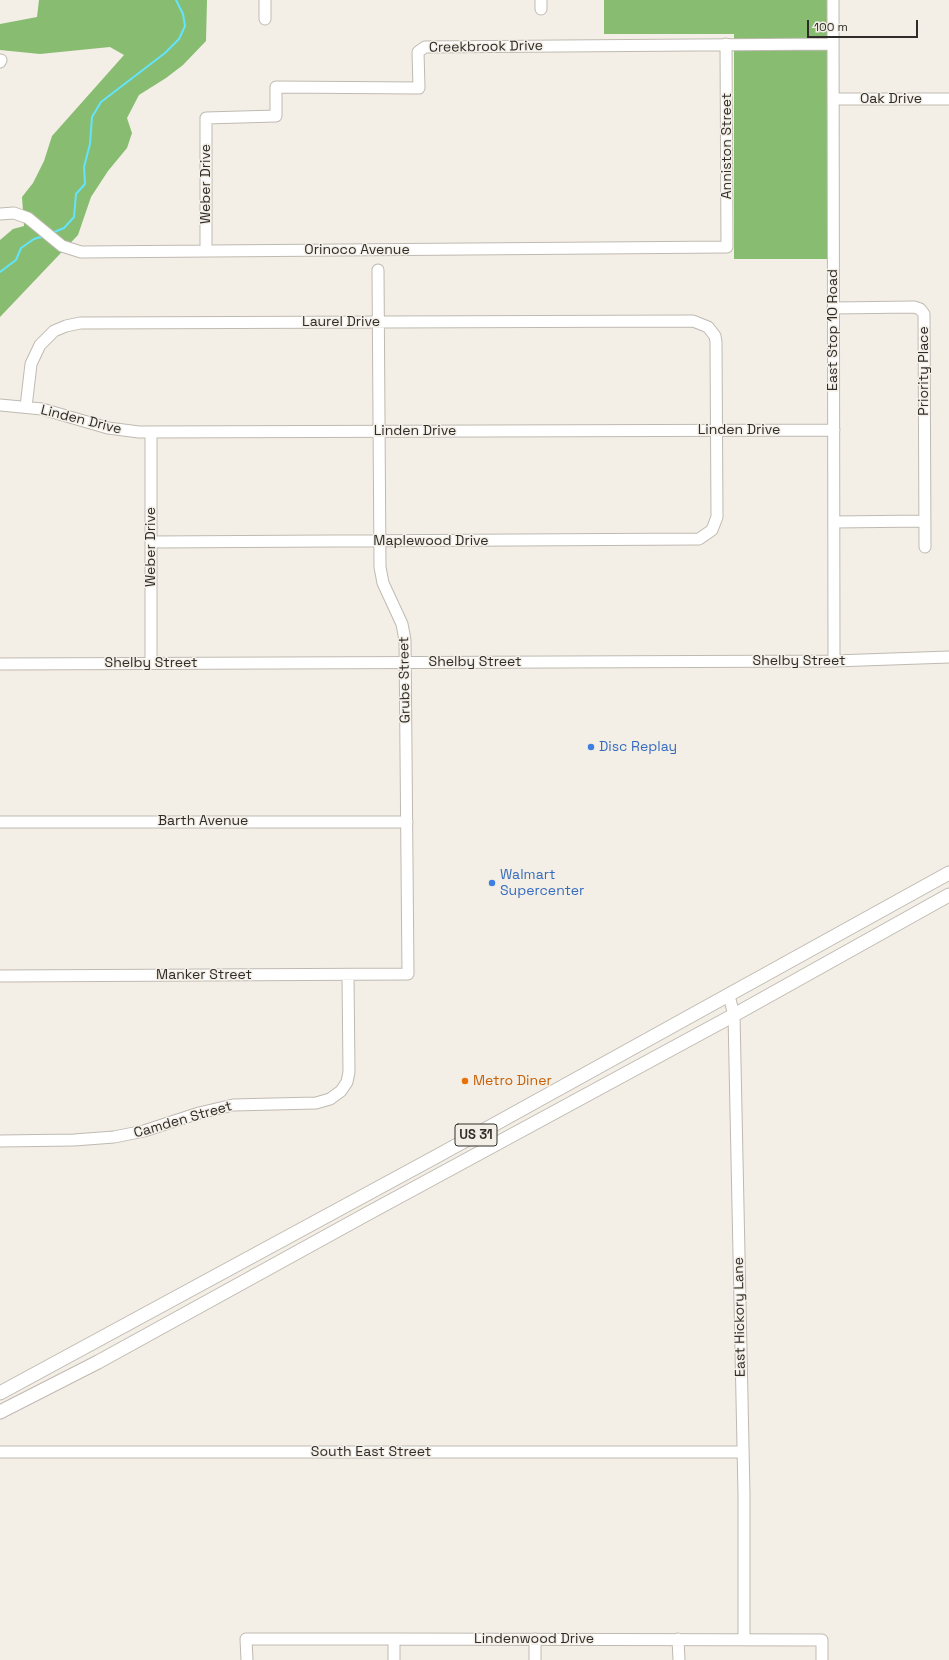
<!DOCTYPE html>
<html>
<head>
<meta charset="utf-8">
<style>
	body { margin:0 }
	#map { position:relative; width:949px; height:1660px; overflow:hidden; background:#f4efe6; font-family:"Space Grotesk",sans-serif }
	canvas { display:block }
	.scale { position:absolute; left:807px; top:20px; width:111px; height:18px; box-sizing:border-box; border:2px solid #2f2d29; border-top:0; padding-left:5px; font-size:12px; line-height:14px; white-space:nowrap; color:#2f2d29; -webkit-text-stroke:3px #f4efe6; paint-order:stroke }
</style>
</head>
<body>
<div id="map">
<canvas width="949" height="1660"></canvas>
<div class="scale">100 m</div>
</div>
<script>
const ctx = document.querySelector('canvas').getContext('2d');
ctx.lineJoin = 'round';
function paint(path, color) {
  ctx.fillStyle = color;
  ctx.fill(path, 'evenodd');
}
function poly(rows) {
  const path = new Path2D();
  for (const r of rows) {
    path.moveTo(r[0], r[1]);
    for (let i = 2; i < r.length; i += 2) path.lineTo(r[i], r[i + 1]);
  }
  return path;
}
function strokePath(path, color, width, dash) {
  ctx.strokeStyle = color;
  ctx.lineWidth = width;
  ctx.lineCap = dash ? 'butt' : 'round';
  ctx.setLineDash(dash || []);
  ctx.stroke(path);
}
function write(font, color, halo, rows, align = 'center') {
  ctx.font = font + ' "Space Grotesk",sans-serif';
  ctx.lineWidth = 3;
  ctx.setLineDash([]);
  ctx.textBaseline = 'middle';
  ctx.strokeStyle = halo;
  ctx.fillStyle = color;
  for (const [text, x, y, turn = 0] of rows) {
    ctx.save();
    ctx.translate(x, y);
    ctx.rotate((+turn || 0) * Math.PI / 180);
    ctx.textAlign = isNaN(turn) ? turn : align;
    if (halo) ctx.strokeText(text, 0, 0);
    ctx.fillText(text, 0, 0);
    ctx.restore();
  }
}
const forest = poly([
	[39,0,207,0,206,41,183,65,166,78,139,95,127,118,132,133,127,148,108,171,91,197,78,235,0,317,0,240,13,229,24,226,22,197,33,183,44,161,52,136,124,55,110,47,40,54,0,50,0,24,37,17],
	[604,0,827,0,827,259,734,259,734,34,604,34]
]);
const stream = poly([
	[52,233,64,228,74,217,76,194,85,184,84,167,90,144,92,117,101,102,165,53,179,39,185,26,183,14,176,0],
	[0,272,16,260,21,248,34,239,44,236]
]);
const minor = poly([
	[265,0,265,19],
	[541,0,541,9],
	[833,0,834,661],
	[0,62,1,60],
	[833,99,949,99],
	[0,214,14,213,28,218,62,246,81,252,727,247,726,44],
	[206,251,206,118,276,116,276,87,419,88,418,52,425,47,833,44],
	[833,308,914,307,920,309,924,314,925,547],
	[0,405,42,409,108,428,139,432,834,430],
	[26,407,31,364,40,345,54,331,66,326,80,323,693,321,708,327,715,336,716,342,717,517,712,530,699,539,151,542],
	[151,432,151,663],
	[834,522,925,521],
	[0,664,834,661,949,657],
	[0,822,407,822],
	[0,976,408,974,405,640,402,624,383,583,380,567,378,270],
	[729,996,734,1015,744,1494,744,1639],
	[0,1141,74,1140,114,1137,144,1131,199,1113,233,1105,316,1103,330,1099,341,1091,347,1082,349,1072,348,975],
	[0,1452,743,1452],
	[535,1639,535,1660],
	[678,1639,679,1660],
	[247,1660,246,1639,394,1639,822,1640,822,1660],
	[394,1660,394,1639]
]);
const major = poly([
	[0,1393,439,1155,949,873],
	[0,1412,98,1362,365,1215,734,1015,949,895]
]);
const markers = [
	[591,747,4,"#3f7fe0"],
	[492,883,4,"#3f7fe0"],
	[465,1081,4,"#e8710a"]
];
const shields = [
	[476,1135,42]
];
const shieldNames = [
	["US 31",476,1135]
];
const streetNames = [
	["Creekbrook Drive",486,47,-1],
	["Oak Drive",891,99],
	["Anniston Street",727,146,-90],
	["Weber Drive",206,184,-90],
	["Orinoco Avenue",357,250],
	["Laurel Drive",341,322],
	["East Stop 10 Road",833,330,-90],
	["Priority Place",924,371,-90],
	["Linden Drive",81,420,14],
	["Linden Drive",739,430],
	["Linden Drive",415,431],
	["Maplewood Drive",431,541],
	["Weber Drive",151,547,-90],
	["Shelby Street",799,661],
	["Shelby Street",475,662],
	["Shelby Street",151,663],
	["Grube Street",405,680,-91],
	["Barth Avenue",203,821],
	["Manker Street",204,975],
	["Camden Street",183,1120,-16],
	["East Hickory Lane",740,1317,-91],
	["South East Street",371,1452],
	["Lindenwood Drive",534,1639]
];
const shopNames = [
	["Disc Replay",599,747],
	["Walmart",500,875],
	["Supercenter",500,891]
];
const foodNames = [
	["Metro Diner",473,1081]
];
paint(forest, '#87bc71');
strokePath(stream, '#63e4fd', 2);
strokePath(minor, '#bfbab1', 13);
strokePath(major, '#bfbab1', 15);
strokePath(minor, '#fff', 11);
strokePath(major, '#fff', 13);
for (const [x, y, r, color] of markers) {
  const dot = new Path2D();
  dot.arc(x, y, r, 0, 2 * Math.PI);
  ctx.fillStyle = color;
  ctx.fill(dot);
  strokePath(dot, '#f4efe6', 1.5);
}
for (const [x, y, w] of shields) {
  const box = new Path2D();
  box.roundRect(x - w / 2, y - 11, w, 22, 3);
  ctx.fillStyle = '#f4efe6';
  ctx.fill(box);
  strokePath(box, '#2f2d29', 1);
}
write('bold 13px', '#2f2d29', null, shieldNames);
write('14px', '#2f2d29', '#f4efe6', streetNames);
write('14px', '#366cbe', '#f4efe6', shopNames, 'left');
write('14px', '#c56008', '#f4efe6', foodNames, 'left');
</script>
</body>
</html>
